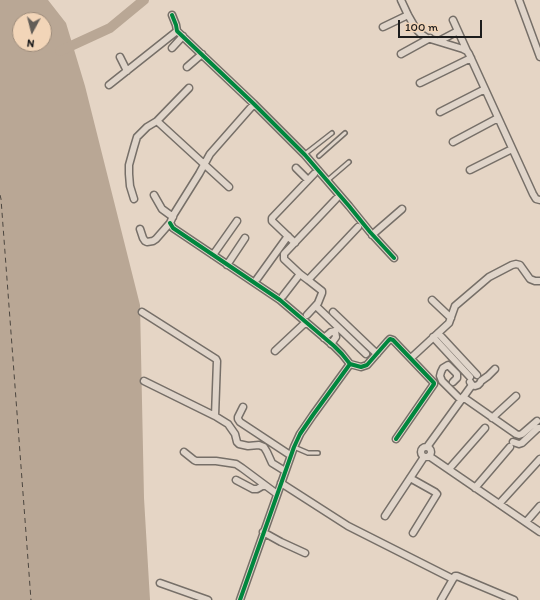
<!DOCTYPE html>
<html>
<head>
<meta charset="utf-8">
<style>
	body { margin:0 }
	#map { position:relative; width:540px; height:600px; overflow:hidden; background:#e5d5c5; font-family:Itim,sans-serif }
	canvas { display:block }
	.north { position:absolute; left:12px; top:12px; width:40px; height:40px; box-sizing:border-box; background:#f2d5b8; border:1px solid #9c8b7a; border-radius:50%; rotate:187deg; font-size:11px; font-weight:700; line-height:16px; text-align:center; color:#1c1c1c }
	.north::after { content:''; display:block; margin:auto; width:14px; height:18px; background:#625d57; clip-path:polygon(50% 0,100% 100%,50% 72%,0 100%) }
	.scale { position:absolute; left:398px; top:20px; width:84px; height:18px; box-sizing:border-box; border:2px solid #1c1c1c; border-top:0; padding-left:5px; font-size:12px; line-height:14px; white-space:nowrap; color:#1c1c1c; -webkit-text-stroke:3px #f2d5b8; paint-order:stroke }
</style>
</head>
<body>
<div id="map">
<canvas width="540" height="600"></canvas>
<div class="north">N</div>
<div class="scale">100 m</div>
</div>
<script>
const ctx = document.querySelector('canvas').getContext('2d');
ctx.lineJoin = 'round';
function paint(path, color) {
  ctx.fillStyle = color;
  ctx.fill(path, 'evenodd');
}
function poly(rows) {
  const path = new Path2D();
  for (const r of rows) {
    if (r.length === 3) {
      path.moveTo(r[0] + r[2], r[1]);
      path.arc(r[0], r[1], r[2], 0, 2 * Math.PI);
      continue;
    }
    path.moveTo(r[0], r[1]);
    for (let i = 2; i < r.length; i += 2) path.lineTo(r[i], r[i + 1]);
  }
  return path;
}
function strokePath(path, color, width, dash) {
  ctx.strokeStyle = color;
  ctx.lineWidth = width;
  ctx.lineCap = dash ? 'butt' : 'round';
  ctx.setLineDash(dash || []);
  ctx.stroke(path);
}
const water = poly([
	[0,0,48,0,66,23,85,86,140,305,144,498,150,600,0,600],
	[20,20,44,20,44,44,20,44]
]);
const river = poly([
	[60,51,110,28,144,0]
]);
const ferry = poly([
	[0,195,1,199,31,600]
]);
const lane = poly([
	[305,154,332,133],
	[319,156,345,133],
	[328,180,349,162],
	[294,447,308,453,318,453]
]);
const street = poly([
	[401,0,408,15,416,29,421,34,427,38,463,49,467,51,469,54,533,194,536,199,540,200],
	[519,0,540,57],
	[172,15,176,25,177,31,254,104,305,155,349,206,370,232,394,258],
	[453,20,467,51],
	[383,27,408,15],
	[439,41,458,31],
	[172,48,183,36],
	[401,54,430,38],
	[120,57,127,71],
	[187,67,202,54],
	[420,83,471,58],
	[109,85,177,31],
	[440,112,485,89],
	[157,121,189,88],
	[453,142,498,118],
	[296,168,308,180],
	[470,170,512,149],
	[154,195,162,209,173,217],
	[134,199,130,186,129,174,129,165,134,147,137,137,147,127,157,121,229,187],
	[170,223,173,228,179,232,280,300,334,346,342,354,350,364,361,367,367,365,388,341,390,339,393,340,434,383,434,384,396,439],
	[140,229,143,238,145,241,147,242,153,241,156,239,170,223,174,214,199,174,210,154,254,104],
	[372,235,402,209],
	[295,243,272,221,272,218,314,174],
	[213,255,237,221],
	[227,265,245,238],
	[300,274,284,259,284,254,336,199],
	[257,279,288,236],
	[283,296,300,274,308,280,358,227],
	[432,300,451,318],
	[316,306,366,354],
	[142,312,216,359,217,361,215,416,228,424,235,434,237,442,239,444,248,446,259,445,264,447,267,452,272,463,285,471],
	[333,312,377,354],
	[307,315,318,303,322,293,322,291,308,280],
	[438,333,477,375],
	[433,337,470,377],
	[324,338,331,332,335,331,336,337,331,344],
	[275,351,306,322],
	[411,358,449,323,455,306,489,277,512,265,516,264,520,265,530,279,535,281,540,281],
	[144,381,215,416],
	[453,382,457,378,457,374,448,365,443,368,441,372,440,376,442,381,461,400],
	[470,382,472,385,475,386,478,385,480,383,481,381,488,376,495,369],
	[463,397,516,434,519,435,522,434,537,421],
	[243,407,238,417,238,419,240,422,290,455],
	[492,418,516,396],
	[513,442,519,444,522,443,538,428,540,428],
	[426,452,5],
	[427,447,472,385],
	[184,452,194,460,196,461,216,461,236,464,242,468,277,494],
	[429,456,540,532],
	[449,469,485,428],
	[410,478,435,492,437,494,413,533],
	[236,480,253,489,257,489,264,485],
	[281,483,348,526,453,579],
	[475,488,510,447],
	[499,504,540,459],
	[385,516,424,457],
	[526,522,540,506],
	[263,532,281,542,305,553],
	[160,583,208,600],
	[240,600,294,447,300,434,313,415,350,364],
	[441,600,453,579,455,576,457,576,514,600]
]);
const cycleway = poly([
	[172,15,176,25,177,31,254,104,305,155,349,206,370,232,394,258],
	[170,223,173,228,179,232,280,300,334,346,342,354,350,364,361,367,367,365,388,341,390,339,393,340,434,383,434,384,396,439],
	[240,600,294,447,300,434,313,415,350,364]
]);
paint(water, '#b9a795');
strokePath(river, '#b9a795', 10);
strokePath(ferry, '#4c463f', 1, [5, 4]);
strokePath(lane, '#766f68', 6);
strokePath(street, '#766f68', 9);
strokePath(lane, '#e0d5ca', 3);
strokePath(street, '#e0d5ca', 6);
strokePath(cycleway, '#00873e', 4);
</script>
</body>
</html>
